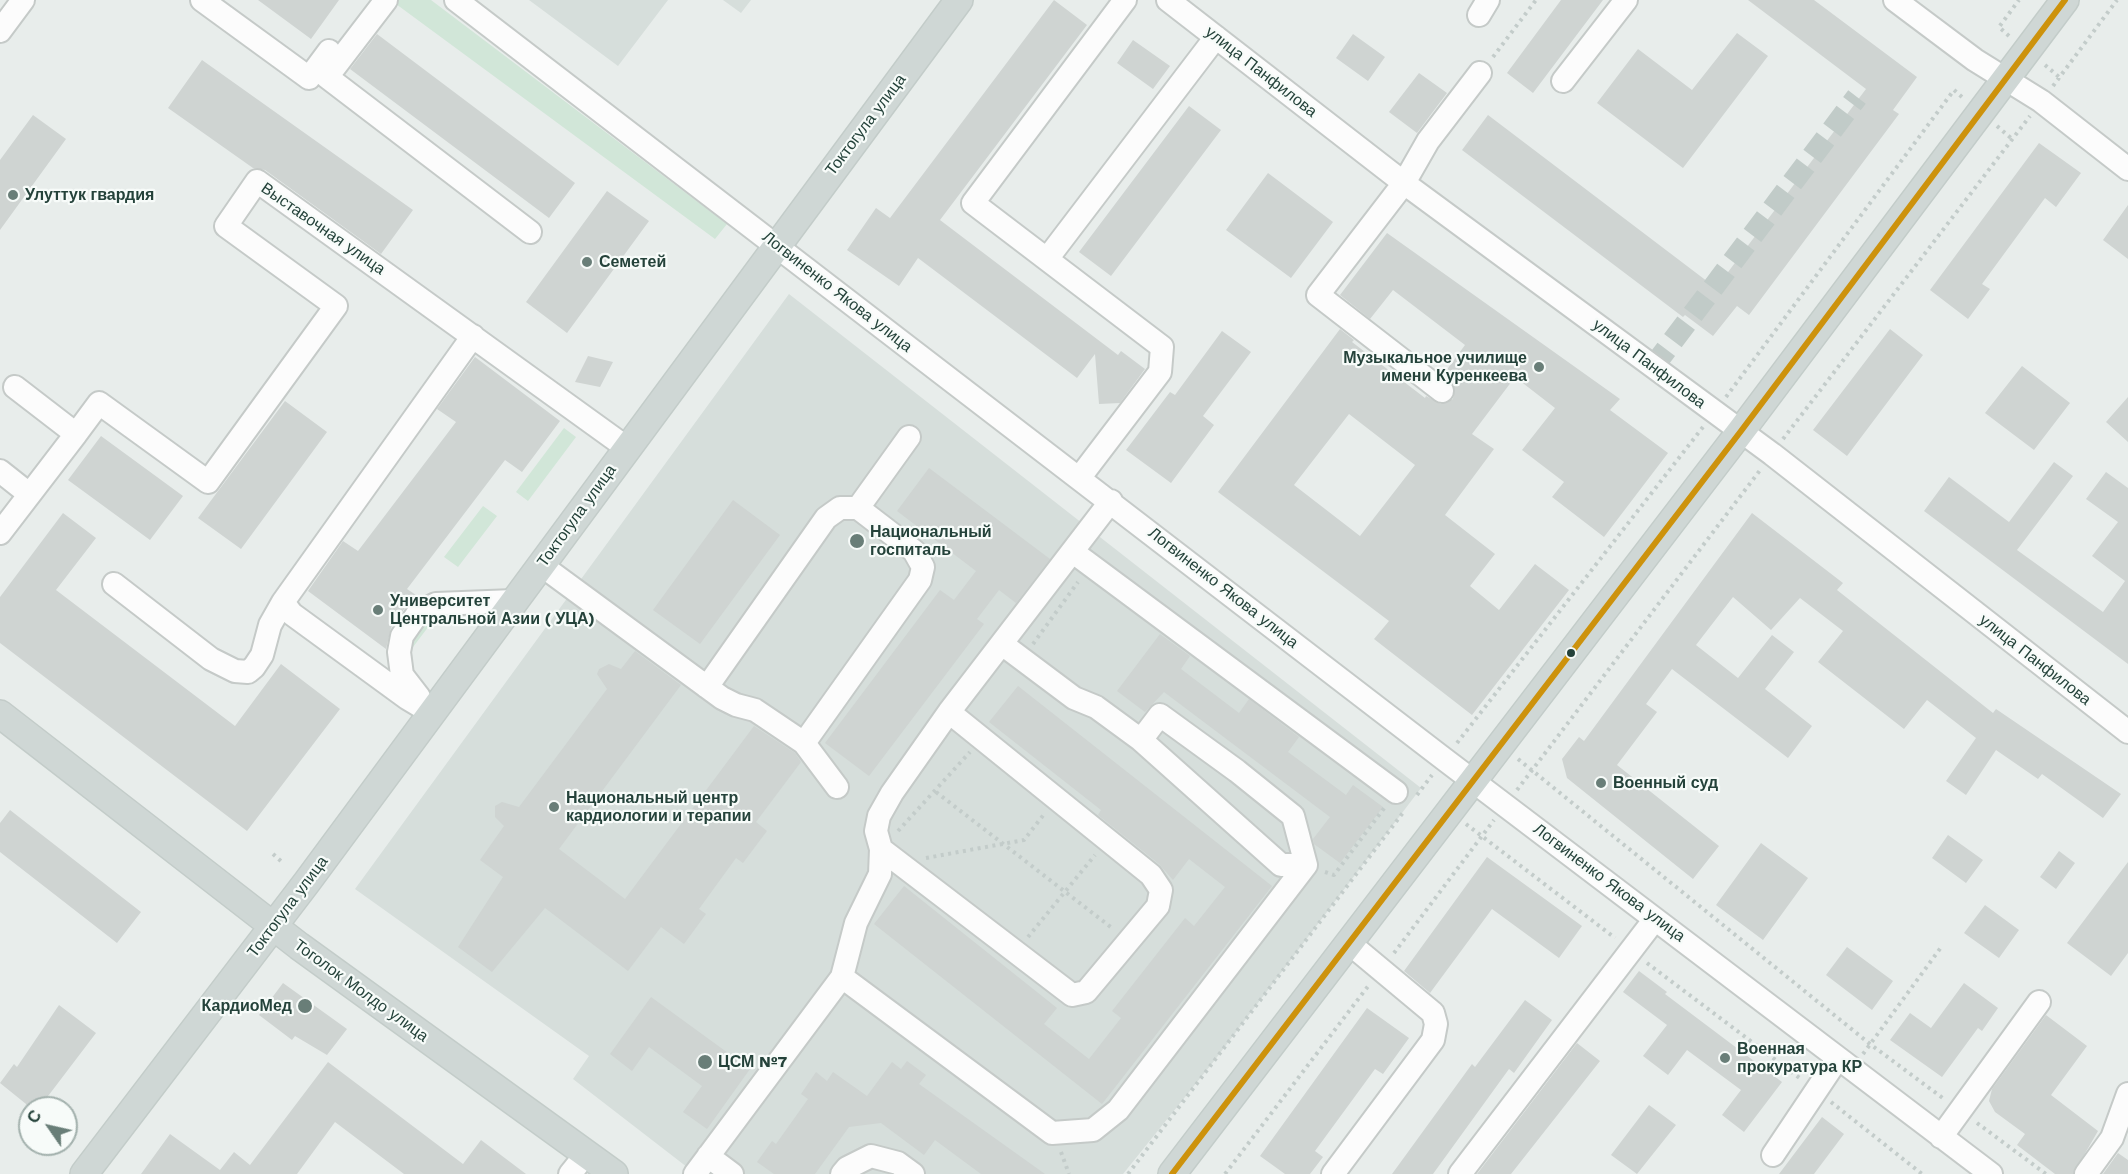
<!DOCTYPE html>
<html>
<head>
<meta charset="utf-8">
<style>
	body { margin:0 }
	#map { position:relative; width:2128px; height:1174px; overflow:hidden; background:#e8edeb; font-family:"Work Sans",sans-serif }
	canvas { display:block }
	.north { position:absolute; left:18px; top:1096px; width:60px; height:60px; box-sizing:border-box; background:#f7fbf9; border:2px solid #a3b1ad; border-radius:50%; rotate:304deg; font-size:16px; font-weight:700; line-height:24px; text-align:center; color:#24423a }
	.north::after { content:''; display:block; margin:auto; width:21px; height:27px; background:#697e78; clip-path:polygon(50% 0,100% 100%,50% 72%,0 100%) }
</style>
</head>
<body>
<div id="map">
<canvas width="2128" height="1174"></canvas>
<div class="north">С</div>
</div>
<script>
const ctx = document.querySelector('canvas').getContext('2d');
ctx.lineJoin = 'round';
function paint(path, color) {
  ctx.fillStyle = color;
  ctx.fill(path, 'evenodd');
}
function poly(rows) {
  const path = new Path2D();
  for (const r of rows) {
    path.moveTo(r[0], r[1]);
    for (let i = 2; i < r.length; i += 2) path.lineTo(r[i], r[i + 1]);
  }
  return path;
}
function strokePath(path, color, width, dash) {
  ctx.strokeStyle = color;
  ctx.lineWidth = width;
  ctx.lineCap = dash ? 'butt' : 'round';
  ctx.setLineDash(dash || []);
  ctx.stroke(path);
}
function write(font, color, halo, rows, align = 'center') {
  ctx.font = font + ' "Work Sans",sans-serif';
  ctx.lineWidth = 4.5;
  ctx.setLineDash([]);
  ctx.textBaseline = 'middle';
  ctx.strokeStyle = halo;
  ctx.fillStyle = color;
  for (const [text, x, y, turn = 0] of rows) {
    ctx.save();
    ctx.translate(x, y);
    ctx.rotate((+turn || 0) * Math.PI / 180);
    ctx.textAlign = isNaN(turn) ? turn : align;
    if (halo) ctx.strokeText(text, 0, 0);
    ctx.fillText(text, 0, 0);
    ctx.restore();
  }
}
const built = poly([
	[529,0,668,0,618,66],
	[723,0,751,0,741,13],
	[789,294,1421,788,1214,1061,1123,1174,696,1174,573,1079,589,1056,355,889]
]);
const green = poly([
	[399,0,431,0,727,224,715,239,396,4],
	[564,428,576,437,528,501,516,492],
	[483,506,497,516,458,567,444,557],
	[438,614,407,655,413,628]
]);
const building = poly([
	[258,0,339,0,311,39],
	[1054,0,1087,25,940,220,1118,355,1121,351,1145,369,1120,403,1099,404,1095,354,1077,378,918,258,899,286,847,250,876,208,890,218],
	[1561,0,1603,0,1533,93,1507,73],
	[1748,0,1814,0,1917,77,1893,110,1899,114,1749,315,1737,306,1713,336,1685,315,1683,317,1462,150,1488,115,1716,288,1866,89],
	[1737,33,1768,56,1683,168,1597,103,1638,49,1692,90],
	[377,34,575,183,549,218,350,69],
	[1353,34,1385,57,1368,81,1336,58],
	[1133,40,1170,66,1153,89,1117,63],
	[202,60,413,210,381,254,265,170,253,168,168,108],
	[1419,73,1447,93,1417,133,1389,112],
	[1189,106,1221,130,1111,276,1079,252],
	[33,115,66,139,0,230,0,160],
	[2039,143,2081,173,2056,207,2045,198,1982,284,1990,289,1968,319,1930,290],
	[1268,173,1333,222,1291,278,1226,230],
	[607,191,649,221,567,333,526,302],
	[2128,205,2128,259,2103,240],
	[1387,233,1620,399,1610,410,1668,453,1604,537,1552,497,1564,482,1522,450,1555,408,1515,377,1472,434,1494,449,1445,515,1495,554,1470,586,1499,610,1535,564,1569,590,1472,715,1374,639,1389,621,1218,492,1340,329,1354,340,1352,342,1425,398,1426,396,1441,404,1453,399,1454,385,1443,375,1465,345,1393,290,1370,319,1340,295],
	[1349,414,1415,465,1360,536,1294,485],
	[1890,329,1923,355,1847,456,1813,430],
	[1222,331,1251,352,1203,416,1214,425,1171,483,1126,450,1170,392,1175,395],
	[588,356,613,362,600,387,575,382],
	[475,357,560,421,522,472,505,460,407,589,419,597,407,605,391,628,386,649,308,591,343,541,358,551,456,422,437,409],
	[2022,366,2070,403,2034,450,1985,413],
	[2128,397,2128,442,2106,422],
	[285,401,327,432,241,549,198,518],
	[101,436,183,496,150,540,68,480],
	[2054,462,2073,476,2017,550,2103,612,2125,581,2092,556,2118,522,2086,499,2106,472,2128,488,2128,664,1924,511,1949,477,2009,522],
	[929,468,1050,559,1016,603,999,590,977,619,984,624,869,776,825,743,940,590,954,600,976,571,897,511],
	[733,500,780,535,700,644,653,610],
	[63,513,96,538,56,590,235,726,281,664,340,709,247,831,0,643,0,597],
	[1752,513,1843,583,1837,590,1993,713,1996,709,2121,794,2103,818,2042,774,2038,779,1996,750,1966,795,1946,781,1976,738,1927,700,1904,729,1818,662,1843,631,1800,598,1771,630,1733,597,1696,645,1738,678,1772,635,1794,652,1765,689,1812,726,1788,758,1672,669,1646,704,1657,712,1617,765,1719,846,1693,879,1567,778,1562,759,1579,737,1584,741],
	[1160,634,1190,656,1181,669,1239,713,1249,699,1299,737,1288,752,1346,795,1353,785,1383,807,1340,863,1314,844,1313,839,1330,817,1164,692,1145,712,1117,691],
	[635,651,681,685,559,849,625,899,754,726,795,753,801,762,756,822,767,831,743,863,736,858,699,909,706,914,684,944,661,927,628,971,545,908,492,972,458,947,503,877,480,860,504,826,495,817,495,806,502,802,519,807,607,689,597,674,599,669,609,664,621,669],
	[1018,686,1272,886,1102,1104,874,924,904,886,1057,1008,1044,1024,1089,1059,1121,1018,1112,1011,1185,918,1194,926,1225,887,1189,859,1173,880,1159,864,1098,815,1101,810,989,722],
	[10,810,141,912,117,943,0,852,0,823],
	[1948,835,1983,860,1966,883,1932,858],
	[1761,843,1808,878,1763,940,1716,905],
	[2059,851,2075,863,2056,889,2040,877],
	[1487,857,1582,926,1559,958,1492,909,1430,993,1404,971],
	[2128,862,2128,953,2111,976,2067,943],
	[1985,905,2019,930,1999,958,1964,933],
	[1847,947,1893,981,1872,1010,1826,975],
	[1639,971,1667,992,1665,994,1782,1082,1744,1132,1722,1115,1741,1090,1687,1050,1668,1075,1643,1056,1667,1025,1623,992],
	[283,983,347,1029,327,1055,295,1036,292,1040,259,1015],
	[1964,983,1998,1008,1982,1031,1978,1028,1942,1077,1890,1040,1910,1013,1931,1028],
	[651,997,750,1069,707,1129,683,1112,702,1086,649,1047,632,1071,610,1054],
	[1525,1000,1552,1020,1514,1073,1509,1069,1433,1174,1392,1174,1472,1064,1475,1067],
	[59,1005,96,1033,39,1108,31,1108,0,1083,14,1064,17,1067],
	[1367,1008,1409,1038,1383,1074,1375,1069,1315,1151,1323,1157,1310,1174,1285,1174,1260,1156],
	[2046,1015,2087,1046,2051,1095,2098,1131,2073,1174,2055,1174,2017,1145,2025,1134,1995,1112,1989,1101,1992,1089],
	[1577,1043,1600,1061,1511,1174,1477,1174],
	[907,1061,926,1075,919,1084,1045,1174,981,1174,935,1140,924,1155,881,1123,849,1127,815,1174,774,1174,757,1162,772,1141,776,1144,808,1099,801,1094,816,1072,827,1081,833,1072,867,1096,892,1062,901,1069],
	[328,1062,463,1164,481,1140,526,1174,404,1174,335,1122,297,1174,141,1174,170,1134,220,1170,234,1152,250,1165],
	[1649,1105,1676,1125,1637,1174,1611,1155],
	[1822,1117,1844,1134,1814,1174,1779,1174],
	[2118,1153,2128,1160,2128,1174,2103,1174]
]);
const minorTunnel = poly([
	[1653,367,1857,97]
]);
const path = poly([
	[2009,36,1999,27,2019,0],
	[1493,57,1536,0],
	[2045,65,2059,77],
	[2053,86,2117,0],
	[1997,126,2012,139],
	[1726,397,1954,90,1963,98],
	[1783,439,2030,116],
	[1033,644,1078,582],
	[1457,743,1703,427],
	[1518,759,1870,1044,1944,1099],
	[1517,790,1761,469],
	[936,792,1112,928],
	[1417,795,1432,775],
	[1466,824,1615,938],
	[898,831,970,752],
	[273,854,282,862],
	[926,858,1024,840,1045,813],
	[1325,872,1334,875,1385,807],
	[1028,937,1095,855],
	[1394,953,1494,820],
	[1647,963,1801,1079],
	[1863,1054,1942,946],
	[1831,1102,1922,1174],
	[1977,1123,2046,1174],
	[1061,1152,1069,1174],
	[1128,1174,1405,810],
	[1225,1174,1369,985]
]);
const minor = poly([
	[202,0,309,78,329,51],
	[386,0,327,77,530,232],
	[456,0,1444,759,1991,1174],
	[1168,0,1404,183,1772,454,2128,732],
	[1895,0,1975,60,2041,101,2128,169],
	[1479,15,1488,0],
	[0,31,23,0],
	[1563,81,1626,0],
	[1047,259,1216,37],
	[1442,391,1318,295,1404,183,1428,141,1480,73],
	[76,434,99,403,208,482,336,306,226,226,257,181,627,448],
	[0,471,29,494],
	[1080,477,1160,372,1162,347,973,203,1125,0],
	[858,508,909,437],
	[0,533,76,434,15,387],
	[1073,552,1396,792],
	[541,565,722,698,736,705,755,710,804,743,837,787],
	[114,584,211,659,235,671,248,672,254,667,262,655,270,625,283,602],
	[1002,644,1074,698,1096,707,1141,740,1281,865,1306,865],
	[707,687,826,518,840,508,858,508,914,551,923,567,920,580,804,743],
	[419,697,402,675,399,652,402,636,418,613,436,604,514,601],
	[432,713,407,698,292,614,283,602,473,336],
	[1141,740,1160,715,1237,771,1293,816,1306,865],
	[881,849,1072,995,1086,992,1158,906,1161,890,1151,875,949,712],
	[842,977,1052,1133,1093,1130,1118,1110,1306,865],
	[1941,1137,2039,1002],
	[1773,1155,1838,1058],
	[708,1156,732,1174],
	[570,1174,586,1154],
	[695,1174,842,977,856,923,880,874,881,849,876,831,879,816,892,793,949,712,1111,501],
	[842,1174,847,1168,871,1156,898,1163,913,1174],
	[1333,1174,1433,1040,1436,1024,1433,1013,1349,943],
	[1460,1174,1655,919],
	[2086,1174,2112,1138,2128,1094]
]);
const major = poly([
	[0,714,299,946,614,1174],
	[84,1174,307,882,959,0],
	[1172,1174,1741,431,2065,0]
]);
const bus1 = poly([
	[1172,1174,1741,431,2065,0]
]);
const markers = [
	[13,195,6,"#697e78"],
	[587,262,6,"#697e78"],
	[1539,367,6,"#697e78"],
	[857,541,8,"#697e78"],
	[378,610,6,"#697e78"],
	[1571,653,5,"#24423a"],
	[1601,783,6,"#697e78"],
	[554,807,6,"#697e78"],
	[305,1006,8,"#697e78"],
	[1725,1058,6,"#697e78"],
	[705,1062,8,"#697e78"]
];
const streetNames = [
	["улица Панфилова",1261,72,38],
	["Токтогула улица",866,125,-53],
	["Выставочная улица",323,229,35],
	["Логвиненко Якова улица",837,292,38],
	["улица Панфилова",1649,364,37],
	["Токтогула улица",577,516,-54],
	["Логвиненко Якова улица",1223,588,38],
	["улица Панфилова",2035,660,38],
	["Логвиненко Якова улица",1609,883,37],
	["Токтогула улица",288,907,-53],
	["Тоголок Молдо улица",361,991,36]
];
const poiNames = [
	["Улуттук гвардия",25,195],
	["Семетей",599,262],
	["Музыкальное училище",1527,358,"right"],
	["имени Куренкеева",1527,376,"right"],
	["Национальный",870,532],
	["госпиталь",870,550],
	["Университет",390,601],
	["Центральной Азии ( УЦА)",390,619],
	["Военный суд",1613,783],
	["Национальный центр",566,798],
	["кардиологии и терапии",566,816],
	["КардиоМед",292,1006,"right"],
	["Военная",1737,1049],
	["прокуратура КР",1737,1067],
	["ЦСМ №7",718,1062]
];
paint(built, '#d6dedb');
paint(green, '#d1e6d8');
paint(building, '#cfd4d2');
strokePath(minorTunnel, '#c1cbc8', 22, [22, 11]);
strokePath(minor, '#c5cac8', 26);
strokePath(major, '#c3ccc9', 30);
strokePath(path, '#c3ccca', 4, [3, 4.5]);
strokePath(minor, '#fcfcfc', 22);
strokePath(major, '#cfd7d5', 27);
strokePath(bus1, '#cd920c', 6);
for (const [x, y, r, color] of markers) {
  const dot = new Path2D();
  dot.arc(x, y, r, 0, 2 * Math.PI);
  ctx.fillStyle = color;
  ctx.fill(dot);
  strokePath(dot, '#f7fbf9', 2);
}
write('16px', '#24423a', '#f7fbf9', streetNames);
write('bold 16px', '#24423a', '#f7fbf9', poiNames, 'left');
</script>
</body>
</html>
